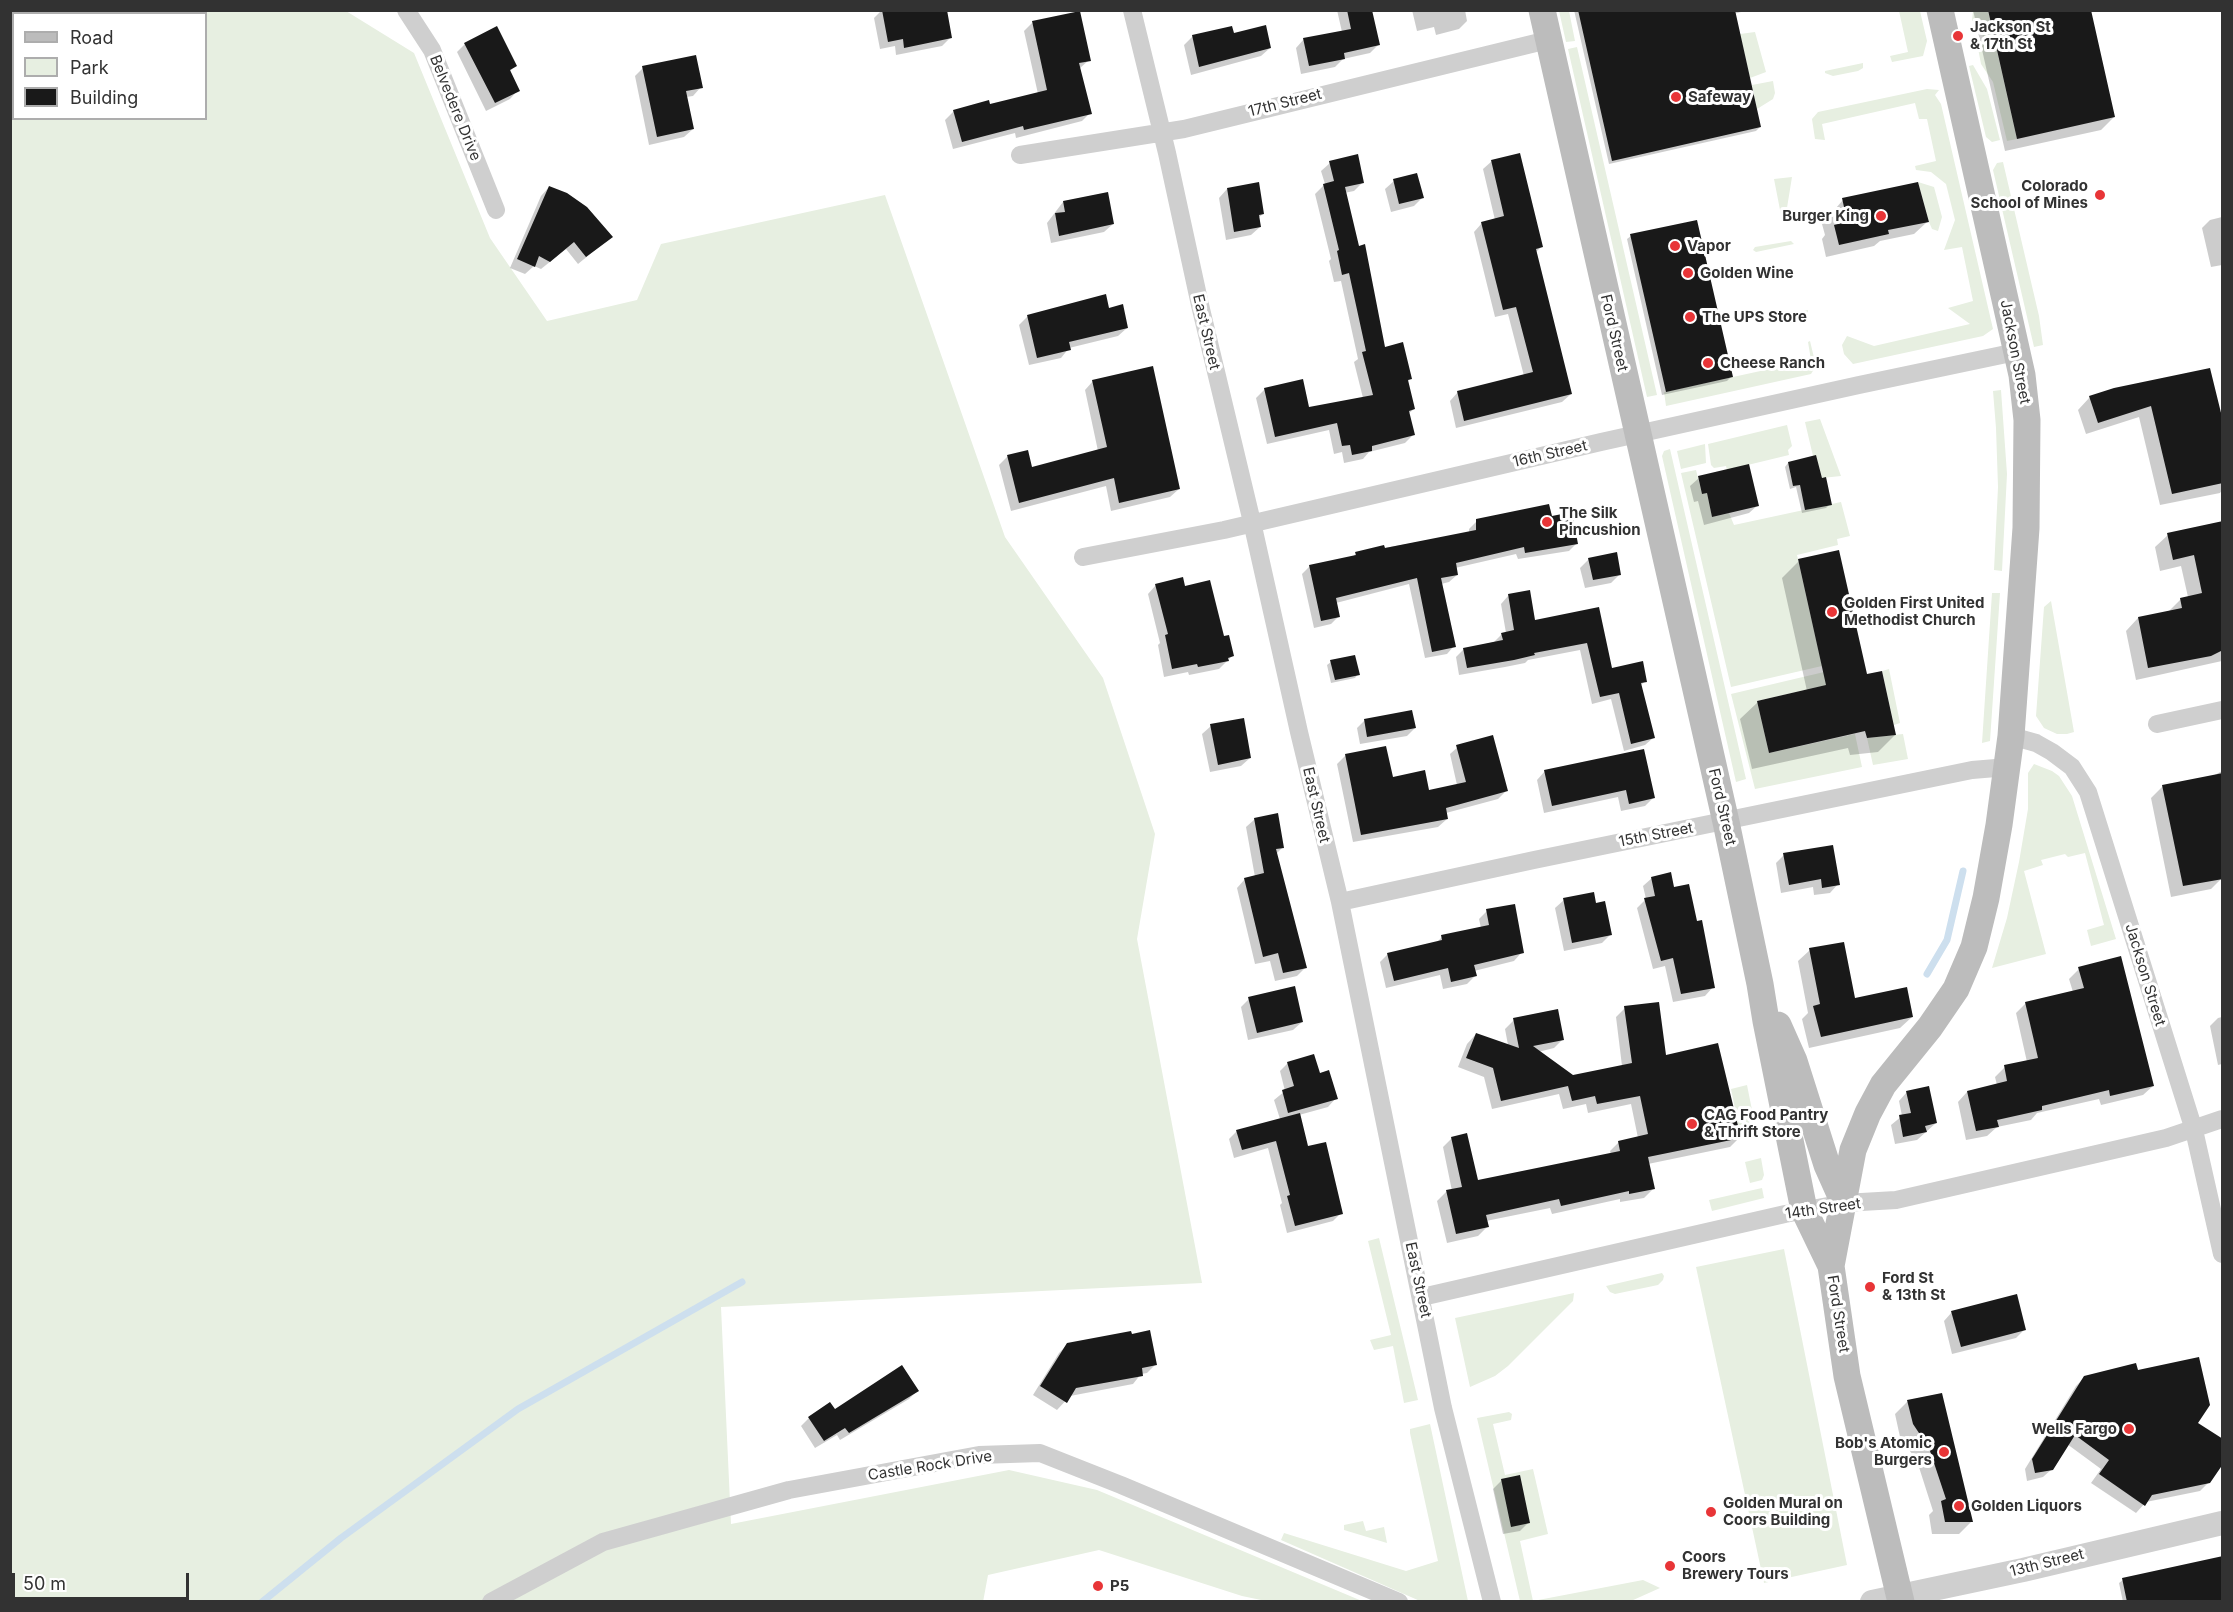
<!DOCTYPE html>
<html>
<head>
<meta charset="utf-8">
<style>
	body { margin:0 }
	#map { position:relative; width:2233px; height:1612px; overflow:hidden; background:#fff; font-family:Inter,sans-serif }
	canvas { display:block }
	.frame { position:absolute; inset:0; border:12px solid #323232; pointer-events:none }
	.legend { position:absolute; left:12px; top:12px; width:195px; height:108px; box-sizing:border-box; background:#fff; border:2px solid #adadad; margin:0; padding:8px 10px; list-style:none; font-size:18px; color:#323232 }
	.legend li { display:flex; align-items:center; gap:12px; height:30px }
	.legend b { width:30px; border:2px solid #adadad }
	.scale { position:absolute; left:12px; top:1573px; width:177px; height:27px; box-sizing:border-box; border:3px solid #323232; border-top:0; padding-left:8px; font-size:18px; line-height:21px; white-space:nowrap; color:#323232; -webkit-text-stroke:4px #fff; paint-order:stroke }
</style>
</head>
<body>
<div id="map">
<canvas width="2233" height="1612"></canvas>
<div class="frame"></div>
<ul class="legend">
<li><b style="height:8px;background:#bcbcbc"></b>Road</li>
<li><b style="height:16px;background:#e7efe1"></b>Park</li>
<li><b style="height:16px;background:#191919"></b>Building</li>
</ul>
<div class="scale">50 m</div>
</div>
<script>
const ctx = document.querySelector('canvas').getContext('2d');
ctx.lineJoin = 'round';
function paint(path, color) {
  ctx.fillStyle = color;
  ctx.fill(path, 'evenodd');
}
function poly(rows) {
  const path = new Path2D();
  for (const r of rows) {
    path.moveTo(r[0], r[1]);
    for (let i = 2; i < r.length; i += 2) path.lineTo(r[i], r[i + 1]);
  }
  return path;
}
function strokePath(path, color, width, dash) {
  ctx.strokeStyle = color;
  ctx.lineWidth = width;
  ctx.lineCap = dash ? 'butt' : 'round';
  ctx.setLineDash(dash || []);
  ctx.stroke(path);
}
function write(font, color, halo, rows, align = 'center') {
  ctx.font = font + ' Inter,sans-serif';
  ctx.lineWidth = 6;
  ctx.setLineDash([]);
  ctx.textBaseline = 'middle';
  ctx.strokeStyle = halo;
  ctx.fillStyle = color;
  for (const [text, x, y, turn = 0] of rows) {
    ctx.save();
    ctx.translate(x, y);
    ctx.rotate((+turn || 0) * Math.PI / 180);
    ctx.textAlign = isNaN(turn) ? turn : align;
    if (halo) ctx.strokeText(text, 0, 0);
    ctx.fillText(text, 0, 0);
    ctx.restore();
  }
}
const green = poly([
	[11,11,346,11,414,53,490,238,547,321,637,300,661,244,885,195,1005,537,1103,678,1155,834,1137,939,1202,1283,721,1307,731,1524,1009,1470,1097,1490,1362,1601,1266,1601,1242,1596,1099,1550,988,1575,983,1602,11,1602],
	[14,14,206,14,206,118,14,118],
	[1559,11,1569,11,1575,41,1566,42],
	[1899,11,1920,11,1927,41,1923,56,1892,62,1890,56,1908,52],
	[1973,11,1988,11,2017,139,2007,141,1993,82,1981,64,1977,43,1984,41,1979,20,1972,21],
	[1755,32,1766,72,1750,78,1740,34],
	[1577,47,1657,395,1647,397,1568,49],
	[1863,63,1863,68,1858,71,1833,76,1825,73,1825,71],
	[1973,65,1987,89,2000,140,1992,142,1986,137,1969,66],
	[1773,81,1775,93,1773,99,1757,109,1752,85],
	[1927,89,1939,90,1935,95,1941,104,1993,329,1983,336,1853,364,1844,354,1842,345,1847,336,1874,346,1970,324,1948,308,1973,301,1962,247,1944,250,1955,220,1946,184,1931,172,1916,170,1915,166,1936,161,1927,119,1919,119,1915,103,1822,124,1825,140,1815,139,1812,119,1818,112],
	[2003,162,2039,316,2043,345,2034,347,1993,170,1997,163],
	[1792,177,1786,214,1781,215,1774,179],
	[1918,182,1934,187,1942,217,1938,231,1932,229,1929,222],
	[1791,241,1794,244,1756,252,1753,250,1755,247],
	[1808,310,1808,314,1771,320,1770,318],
	[1810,341,1816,366,1811,374,1666,406,1664,392,1811,360,1808,342],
	[2001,390,2007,474,2002,571,1994,570,1998,487,1996,428,1993,391],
	[1820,419,1841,476,1822,478,1816,456,1813,456,1805,422],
	[1787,425,1792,446,1788,450,1789,455,1727,470,1726,466,1714,468,1711,465,1708,444],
	[1705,444,1706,463,1681,469,1677,451],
	[1670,449,1746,779,1736,782,1662,456,1664,451],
	[1696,470,1702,494,1707,493,1712,517,1729,513,1734,525,1841,502,1850,536,1837,539,1838,545,1797,555,1822,666,1731,687,1681,473],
	[1992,593,2000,593,1993,697,1990,741,1982,743],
	[2051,601,2074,732,2067,734,2057,734,2044,728,2036,716,2044,607],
	[1889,669,1900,723,1894,725,1882,671],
	[1824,672,1827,685,1757,701,1769,753,1855,734,1862,767,1755,789,1731,694],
	[1903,734,1908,759,1873,765,1867,738],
	[2034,764,2052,771,2059,776,2072,796,2116,939,2091,946,2087,930,2104,925,2085,853,2068,857,2065,854,2041,860,2043,865,2024,871,2046,954,1992,968,2007,918,2019,862,2028,809,2028,773],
	[1747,1085,1757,1135,1741,1138,1731,1089],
	[1761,1158,1764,1175,1762,1180,1750,1183,1745,1162],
	[1762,1188,1764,1198,1712,1211,1709,1200],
	[1379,1238,1418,1400,1404,1403,1393,1346,1374,1350,1370,1340,1391,1335,1368,1241],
	[1784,1249,1847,1565,1764,1583,1696,1267],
	[1662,1273,1664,1276,1663,1280,1658,1285,1615,1294,1610,1292,1606,1286],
	[1574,1293,1573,1301,1508,1366,1495,1376,1470,1387,1455,1318],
	[1509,1412,1512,1414,1511,1420,1493,1424,1505,1475,1533,1469,1548,1534,1520,1541,1533,1601,1643,1580,1660,1588,1631,1601,1520,1601,1477,1418],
	[1430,1424,1468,1601,1420,1601,1281,1540,1284,1533,1406,1571,1438,1561,1410,1433,1410,1429],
	[1363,1521,1366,1531,1384,1527,1387,1543,1344,1530,1344,1525]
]);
const shadow = poly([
	[882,10,914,10,951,37,942,46,896,55,895,46,880,49,874,18],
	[1337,10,1371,10,1379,44,1370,53,1343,59,1335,67,1301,74,1296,48,1304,39,1342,32],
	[1412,10,1465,10,1467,21,1459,29,1436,35,1434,27,1417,31],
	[1574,10,1748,10,1734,14,1760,127,1756,131,1609,164],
	[1973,10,2090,10,2114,117,2101,130,2005,151],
	[1032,23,1089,60,1079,69,1090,113,1082,121,1016,138,1015,133,953,149,945,120,954,111,989,106,1038,94,1024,31],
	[1193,36,1270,48,1261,56,1191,75,1184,45],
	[465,44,515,66,509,72,518,90,510,99,486,111,457,52],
	[643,68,701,87,693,96,686,97,693,129,684,137,649,145,635,76],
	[1492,161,1541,247,1535,253,1571,394,1562,402,1456,428,1450,401,1458,392,1524,376,1508,314,1495,317,1474,232,1482,223,1495,220,1483,169],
	[1330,163,1363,182,1354,191,1344,193,1384,349,1411,378,1407,382,1414,409,1408,414,1413,435,1405,443,1369,452,1363,459,1344,463,1342,452,1334,454,1329,430,1267,444,1256,398,1265,389,1308,409,1363,398,1354,362,1358,359,1341,281,1334,282,1329,261,1331,259,1315,194,1325,184,1321,171],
	[1394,181,1422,198,1414,206,1391,212,1385,189],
	[549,187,611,237,578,264,566,249,541,269,534,266,525,274,510,268,541,196],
	[1227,189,1263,214,1258,218,1260,227,1251,235,1226,240,1219,198],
	[1843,200,1927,222,1914,234,1880,241,1874,246,1826,257,1822,239,1825,235,1822,224],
	[1063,202,1113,224,1104,232,1051,243,1047,223],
	[2222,217,2222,265,2211,267,2202,228,2210,220],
	[1631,236,1731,377,1727,381,1662,395,1627,239],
	[1104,296,1108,310,1127,328,1118,336,1069,348,1061,358,1029,365,1019,325,1027,317],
	[1093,381,1179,489,1170,497,1111,511,1106,486,1011,511,999,465,1007,457,1027,451,1031,469,1098,451,1085,390],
	[2114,390,2222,433,2222,490,2220,493,2160,505,2139,417,2086,434,2078,410,2090,397],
	[1788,463,1830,504,1826,508,1802,513,1796,487,1790,489,1785,467],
	[1699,478,1758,505,1749,513,1704,525,1698,501,1694,502,1690,486],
	[1551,517,1577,543,1569,551,1518,559,1516,554,1455,568,1457,575,1449,582,1441,584,1454,646,1447,654,1425,658,1409,584,1336,603,1338,617,1331,624,1314,628,1302,574,1310,566,1353,557,1356,553,1469,533,1469,529,1477,521],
	[2222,522,2222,661,2136,680,2126,631,2138,618,2168,612,2181,599,2188,597,2181,566,2160,571,2155,547,2168,535],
	[1589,559,1620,574,1611,583,1585,588,1580,568],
	[1799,561,1866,676,1895,735,1878,752,1850,755,1848,748,1752,769,1740,719,1758,702,1807,691,1782,578],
	[1156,585,1184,588,1223,638,1232,656,1219,669,1189,675,1188,672,1164,677,1158,645,1160,643,1148,594],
	[1508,596,1534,622,1598,608,1610,669,1645,681,1640,686,1653,738,1645,745,1624,751,1611,699,1592,704,1580,650,1528,660,1525,663,1505,667,1459,675,1456,657,1464,649,1494,642,1502,634,1506,633,1501,604],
	[1331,662,1358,674,1355,678,1331,683,1327,665],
	[1364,721,1415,728,1407,736,1360,744,1357,728],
	[1211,726,1250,758,1241,766,1210,772,1202,734],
	[1459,746,1507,790,1498,799,1446,813,1447,819,1438,827,1353,842,1337,764,1346,755,1391,779,1428,792,1457,785,1450,754],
	[1643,751,1654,797,1645,806,1621,811,1618,797,1544,813,1537,780,1545,771],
	[2222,771,2222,878,2211,889,2171,897,2151,798,2163,786,2213,776],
	[1255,819,1283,847,1276,854,1305,968,1297,976,1275,981,1270,961,1255,964,1237,888,1245,879,1255,877,1246,827],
	[1784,855,1838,884,1830,893,1814,895,1813,887,1781,893,1776,863],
	[1652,878,1673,889,1713,987,1705,996,1673,1002,1665,966,1653,969,1637,908,1646,899,1643,886],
	[1564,900,1594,904,1610,935,1602,943,1564,951,1555,908],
	[1487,911,1522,952,1514,961,1474,971,1475,976,1467,984,1443,989,1440,975,1386,988,1380,962,1388,954,1436,943,1442,937,1481,928,1479,919],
	[1810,950,1854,999,1912,1017,1900,1028,1809,1048,1802,1019,1808,1013,1798,961],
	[2079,969,2153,1086,2143,1095,2101,1105,2099,1099,2037,1113,2031,1120,1997,1127,1987,1136,1966,1140,1958,1102,1967,1092,1997,1085,1995,1077,2005,1067,2027,1062,2016,1013,2026,1003,2073,992,2069,979],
	[1249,999,1302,1022,1293,1030,1248,1040,1241,1007],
	[1625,1008,1665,1056,1739,1138,1730,1147,1648,1164,1653,1189,1644,1198,1620,1202,1620,1199,1552,1214,1550,1208,1486,1221,1488,1226,1478,1236,1447,1243,1437,1201,1446,1192,1452,1191,1443,1147,1452,1138,1477,1182,1611,1155,1610,1151,1619,1142,1638,1138,1631,1104,1588,1113,1586,1104,1563,1109,1559,1094,1492,1109,1484,1077,1458,1067,1467,1044,1476,1034,1508,1045,1505,1029,1514,1020,1563,1039,1554,1048,1538,1052,1573,1076,1622,1066,1616,1017],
	[2222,1017,2222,1064,2218,1065,2210,1026,2218,1018],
	[1288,1063,1319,1075,1336,1098,1328,1107,1299,1115,1307,1148,1341,1213,1333,1221,1287,1233,1280,1205,1282,1203,1268,1148,1234,1158,1229,1139,1237,1131,1280,1119,1274,1100,1285,1091,1280,1071],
	[1907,1092,1936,1123,1917,1140,1895,1144,1891,1125,1902,1116,1899,1101],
	[1952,1312,2024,1330,2016,1338,1952,1354,1944,1321],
	[1068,1344,1155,1365,1147,1373,1141,1374,1133,1384,1070,1396,1057,1410,1033,1395,1059,1353],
	[2136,1372,2195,1423,2209,1482,2200,1491,2146,1502,2136,1513,2091,1483,2101,1469,2067,1444,2052,1469,2043,1477,2027,1481,2025,1469,2076,1386,2084,1378],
	[917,1391,909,1399,840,1440,837,1435,815,1448,801,1426,809,1418],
	[1941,1394,1972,1521,1959,1534,1932,1534,1929,1515,1933,1511,1917,1461,1900,1437,1895,1414,1907,1402],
	[1502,1480,1528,1523,1520,1531,1503,1534,1493,1489],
	[2123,1580,2222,1602,2123,1602,2119,1583]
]);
const stream = poly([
	[1927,974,1947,940,1963,871],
	[262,1602,341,1538,518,1409,742,1282]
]);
const building = poly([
	[882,10,947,10,952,38,904,48,903,39,888,42],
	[1347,10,1372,10,1380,45,1344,53,1345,59,1309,66,1303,38,1351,29],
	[1578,10,1735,10,1761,127,1612,161],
	[1988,10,2091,10,2115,117,2017,139],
	[1080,11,1091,61,1079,63,1092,114,1024,130,1023,126,962,142,953,110,989,100,990,104,1047,90,1032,21],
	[1266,25,1271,48,1199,67,1192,35,1232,26,1234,33],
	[497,26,517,66,510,70,520,91,495,103,464,43],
	[696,55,703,88,686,91,694,129,657,137,642,66],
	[1520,153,1543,247,1536,249,1572,394,1464,421,1457,391,1533,372,1516,307,1503,310,1481,222,1504,216,1491,160],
	[1358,154,1364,183,1345,187,1359,246,1365,244,1385,347,1403,342,1412,379,1408,380,1415,409,1409,411,1415,435,1372,446,1372,451,1352,455,1350,445,1342,446,1337,423,1275,437,1264,388,1303,379,1309,407,1373,395,1362,352,1366,351,1349,273,1342,275,1337,251,1339,250,1323,184,1334,181,1329,161],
	[1417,173,1424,198,1399,204,1393,179],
	[1259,182,1264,214,1259,215,1261,227,1234,232,1227,188],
	[1918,182,1929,222,1888,230,1889,234,1839,245,1834,225,1838,224,1834,209,1844,207,1842,198],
	[549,186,567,193,587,207,613,237,586,257,574,242,550,262,539,256,535,267,517,259],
	[1108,192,1114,224,1059,236,1055,213,1065,212,1063,201],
	[1697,220,1733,377,1666,392,1630,234],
	[1106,294,1109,308,1123,304,1128,328,1069,342,1071,350,1037,358,1027,315],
	[1153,366,1180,489,1119,503,1114,478,1019,503,1007,455,1028,450,1032,467,1107,447,1092,380],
	[2210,368,2223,421,2223,483,2172,494,2151,406,2098,423,2089,396,2114,388],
	[1816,455,1822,478,1826,477,1832,505,1805,510,1800,485,1793,486,1788,462],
	[1749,464,1759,506,1712,517,1707,493,1702,494,1698,476],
	[1549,504,1552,516,1572,512,1578,544,1525,553,1524,547,1456,563,1458,575,1441,578,1456,647,1432,652,1417,578,1336,598,1340,617,1321,621,1309,565,1356,555,1355,552,1384,545,1385,548,1476,530,1476,519],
	[2223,521,2223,650,2211,656,2148,668,2138,617,2182,608,2180,598,2202,593,2194,555,2173,560,2167,533],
	[1839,550,1867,674,1882,671,1896,735,1867,738,1865,731,1769,753,1757,701,1826,685,1798,559],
	[1617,552,1621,575,1593,580,1588,558],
	[1183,577,1185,586,1210,580,1224,636,1229,635,1234,656,1228,658,1229,661,1198,667,1197,664,1172,669,1165,635,1168,634,1155,584],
	[1530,590,1535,620,1599,607,1612,668,1643,661,1647,682,1641,683,1655,738,1631,744,1619,693,1600,697,1587,643,1534,653,1535,655,1514,660,1467,668,1463,648,1503,640,1501,633,1514,630,1508,594],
	[1355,655,1360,675,1335,680,1330,660],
	[1412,710,1416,728,1367,737,1364,719],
	[1244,718,1251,758,1218,765,1210,724],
	[1493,735,1508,791,1446,808,1448,819,1361,835,1345,754,1386,746,1393,777,1425,770,1429,790,1466,782,1456,745],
	[1644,749,1655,798,1629,804,1626,790,1552,806,1544,770],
	[2223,773,2223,879,2183,886,2162,785],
	[1278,813,1284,848,1276,849,1307,968,1283,973,1278,953,1263,957,1244,878,1264,873,1254,818],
	[1833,845,1840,885,1822,888,1821,879,1789,885,1783,853],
	[1671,872,1674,887,1689,884,1697,921,1702,920,1715,988,1681,994,1673,958,1661,961,1644,898,1655,896,1651,877],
	[1594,892,1596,903,1605,901,1612,935,1572,943,1563,898],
	[1515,904,1524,953,1474,965,1477,976,1451,982,1448,968,1394,981,1387,953,1442,940,1441,935,1489,925,1486,909],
	[1844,942,1855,998,1907,987,1913,1017,1821,1037,1813,1006,1820,1004,1809,948],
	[2121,956,2154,1086,2110,1096,2109,1090,2042,1106,2042,1110,1997,1120,1999,1127,1976,1131,1967,1091,2007,1081,2004,1065,2038,1058,2025,1002,2084,988,2078,967],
	[1295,986,1303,1022,1257,1033,1248,997],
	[1659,1002,1666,1055,1718,1043,1741,1138,1648,1157,1655,1189,1629,1194,1629,1191,1561,1206,1559,1199,1486,1215,1489,1227,1456,1234,1446,1190,1462,1187,1451,1137,1467,1133,1478,1180,1620,1151,1618,1141,1648,1134,1640,1096,1597,1104,1595,1096,1572,1101,1568,1086,1501,1101,1493,1068,1466,1058,1476,1033,1519,1048,1513,1018,1558,1009,1564,1040,1533,1046,1573,1075,1632,1063,1624,1006],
	[1314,1054,1320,1073,1329,1070,1338,1099,1288,1113,1282,1090,1294,1086,1287,1062],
	[1929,1086,1937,1123,1925,1126,1927,1132,1903,1137,1899,1115,1911,1113,1906,1091],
	[1300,1113,1308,1146,1326,1142,1343,1214,1295,1226,1287,1196,1290,1195,1276,1141,1242,1150,1236,1130],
	[2017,1294,2026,1330,1961,1347,1951,1311],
	[1150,1330,1157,1365,1142,1368,1143,1376,1076,1388,1067,1403,1040,1386,1067,1343,1131,1331,1132,1334],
	[2199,1357,2210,1405,2198,1423,2223,1439,2223,1464,2210,1483,2152,1495,2145,1506,2099,1474,2109,1460,2075,1435,2053,1470,2035,1473,2032,1459,2084,1376,2136,1363,2138,1370],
	[902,1365,919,1391,849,1433,845,1428,824,1441,808,1417,830,1402,835,1409],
	[1942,1393,1973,1522,1945,1522,1941,1501,1946,1499,1929,1448,1913,1424,1907,1400],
	[1520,1475,1530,1523,1511,1527,1501,1479],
	[2223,1556,2223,1602,2127,1602,2122,1578]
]);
const minor = poly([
	[406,10,432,50,496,210],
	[1132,10,1167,153,1200,305,1252,522,1299,732,1340,902,1443,1408,1492,1602],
	[1020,155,1184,129,1548,40],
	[1083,557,1224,530,1601,442,1859,385,2016,352],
	[2157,724,2222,710],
	[2011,736,2036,743,2052,752,2072,767,2088,792,2194,1130,2222,1254],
	[1340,902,1534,860,1972,770,2008,767],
	[1422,1297,1785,1214,1844,1203,1896,1200,2166,1138,2222,1119],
	[491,1602,603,1542,789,1490,979,1455,1040,1453,1121,1485,1399,1602]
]);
const tertiary = poly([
	[1872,1602,2023,1570,2222,1523]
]);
const secondary = poly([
	[1542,10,1726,822,1760,984,1766,1021,1804,1210,1831,1266,1847,1376,1901,1602],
	[1778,1025,1794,1061,1827,1165,1844,1203],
	[1831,1266,1853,1150,1868,1113,1883,1085,1930,1027,1956,989,1974,947,1986,898,1999,825,2011,736,2026,528,2027,420,2022,375,1940,10]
]);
const markers = [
	[1958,36,6,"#e83537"],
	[1676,97,6,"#e83537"],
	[2100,195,6,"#e83537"],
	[1881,216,6,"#e83537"],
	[1675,246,6,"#e83537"],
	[1688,273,6,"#e83537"],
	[1690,317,6,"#e83537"],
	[1708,363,6,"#e83537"],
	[1547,522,6,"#e83537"],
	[1832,612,6,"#e83537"],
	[1692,1124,6,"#e83537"],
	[1870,1287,6,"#e83537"],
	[2129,1429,6,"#e83537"],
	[1944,1452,6,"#e83537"],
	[1959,1506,6,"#e83537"],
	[1711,1512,6,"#e83537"],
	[1670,1566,6,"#e83537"],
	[1098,1586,6,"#e83537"]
];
const poiNames = [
	["Jackson St",1970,27],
	["& 17th St",1970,44],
	["Safeway",1688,97],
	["Colorado",2088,186,"right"],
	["School of Mines",2088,203,"right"],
	["Burger King",1869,216,"right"],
	["Vapor",1687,246],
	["Golden Wine",1700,273],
	["The UPS Store",1702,317],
	["Cheese Ranch",1720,363],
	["The Silk",1559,513],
	["Pincushion",1559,530],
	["Golden First United",1844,603],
	["Methodist Church",1844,620],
	["CAG Food Pantry",1704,1115],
	["& Thrift Store",1704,1132],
	["Ford St",1882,1278],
	["& 13th St",1882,1295],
	["Wells Fargo",2117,1429,"right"],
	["Bob's Atomic",1932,1443,"right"],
	["Burgers",1932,1460,"right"],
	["Golden Mural on",1723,1503],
	["Coors Building",1723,1520],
	["Golden Liquors",1971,1506],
	["Coors",1682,1557],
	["Brewery Tours",1682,1574],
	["P5",1110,1586]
];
const streetNames = [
	["17th Street",1285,103,-14],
	["Belvedere Drive",455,108,68],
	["East Street",1206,332,77],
	["Ford Street",1614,333,77],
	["Jackson Street",2015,352,79],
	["16th Street",1550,454,-13],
	["East Street",1316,805,77],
	["Ford Street",1722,807,77],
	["15th Street",1656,835,-11],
	["Jackson Street",2145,975,73],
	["14th Street",1823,1209,-8],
	["East Street",1418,1280,78],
	["Ford Street",1838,1314,81],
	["Castle Rock Drive",930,1466,-9],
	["13th Street",2047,1563,-14]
];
paint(green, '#e7efe1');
paint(shadow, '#0003');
strokePath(stream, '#cddfee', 7);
paint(building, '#191919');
strokePath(minor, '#cfcfcf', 18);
strokePath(tertiary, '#cfcfcf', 24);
strokePath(secondary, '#bcbcbc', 27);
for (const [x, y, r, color] of markers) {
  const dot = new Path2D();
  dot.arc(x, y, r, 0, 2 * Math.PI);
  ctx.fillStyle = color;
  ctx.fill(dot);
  strokePath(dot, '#fff', 2);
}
write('bold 15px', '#323232', '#fff', poiNames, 'left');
write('15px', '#323232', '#fff', streetNames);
</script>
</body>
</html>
